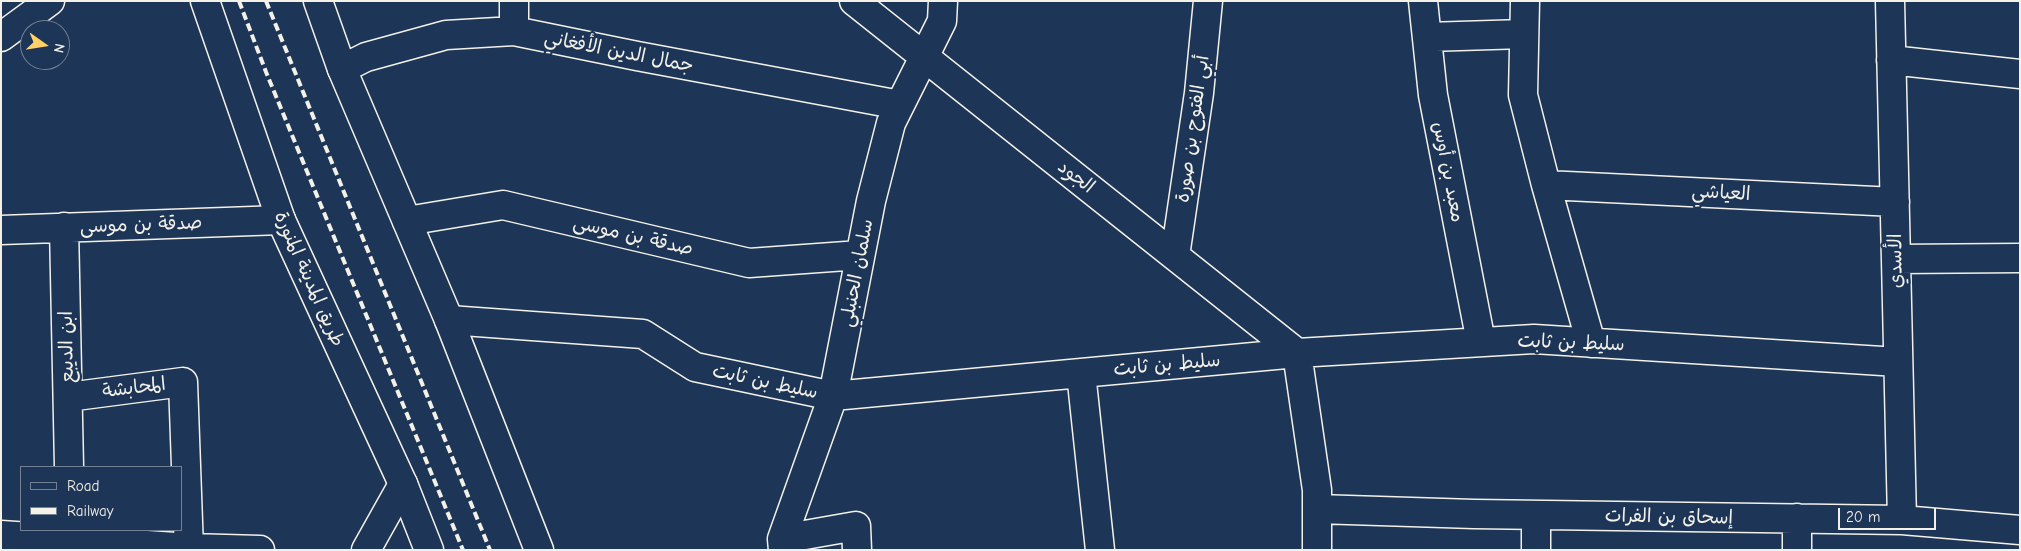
<!DOCTYPE html>
<html>
<head>
<meta charset="utf-8">
<style>
	body { margin:0 }
	#map { position:relative; width:2021px; height:551px; overflow:hidden; background:#1d3557; font-family:"Comic Neue",sans-serif }
	canvas { display:block }
	.frame { position:absolute; inset:0; border:2px solid #f4f1e8; pointer-events:none }
	.legend { position:absolute; left:20px; top:466px; width:162px; height:65px; box-sizing:border-box; background:#1d3557; border:1px solid #738091; margin:0; padding:6px 9px; list-style:none; font-size:15px; color:#f4f1e8 }
	.legend li { display:flex; align-items:center; gap:10px; height:25px }
	.legend b { width:25px; border:1px solid #738091 }
	.north { position:absolute; left:20px; top:20px; width:50px; height:50px; box-sizing:border-box; background:#1d3557; border:1px solid #738091; border-radius:50%; rotate:103deg; font-size:14px; font-weight:700; line-height:20px; text-align:center; color:#f4f1e8 }
	.north::after { content:''; display:block; margin:auto; width:18px; height:22px; background:#ffd166; clip-path:polygon(50% 0,100% 100%,50% 72%,0 100%) }
	.scale { position:absolute; left:1838px; top:508px; width:98px; height:22px; box-sizing:border-box; border:2px solid #f4f1e8; border-top:0; padding-left:6px; font-size:15px; line-height:18px; white-space:nowrap; color:#f4f1e8; -webkit-text-stroke:4px #1d3557; paint-order:stroke }
</style>
</head>
<body>
<div id="map">
<canvas width="2021" height="551"></canvas>
<div class="frame"></div>
<ul class="legend">
<li><b style="height:6px;background:#1d3557"></b>Road</li>
<li><b style="height:6px;background:#f4f1e8"></b>Railway</li>
</ul>
<div class="north">N</div>
<div class="scale">20 m</div>
</div>
<script>
const ctx = document.querySelector('canvas').getContext('2d');
ctx.lineJoin = 'round';
function poly(rows) {
  const path = new Path2D();
  for (const r of rows) {
    path.moveTo(r[0], r[1]);
    for (let i = 2; i < r.length; i += 2) path.lineTo(r[i], r[i + 1]);
  }
  return path;
}
function strokePath(path, color, width, dash) {
  ctx.strokeStyle = color;
  ctx.lineWidth = width;
  ctx.lineCap = dash ? 'butt' : 'round';
  ctx.setLineDash(dash || []);
  ctx.stroke(path);
}
function write(font, color, halo, rows, align = 'center') {
  ctx.font = font + ' "Comic Neue","Playpen Sans Arabic",sans-serif';
  ctx.lineWidth = 4.5;
  ctx.setLineDash([]);
  ctx.textBaseline = 'middle';
  ctx.strokeStyle = halo;
  ctx.fillStyle = color;
  for (const [text, x, y, turn = 0] of rows) {
    ctx.save();
    ctx.translate(x, y);
    ctx.rotate((+turn || 0) * Math.PI / 180);
    ctx.textAlign = isNaN(turn) ? turn : align;
    if (halo) ctx.strokeText(text, 0, 0);
    ctx.fillText(text, 0, 0);
    ctx.restore();
  }
}
const minor = poly([
	[514,1,514,31],
	[854,1,1297,353,1317,490,1317,550],
	[1423,1,1433,95,1481,342],
	[1525,1,1523,95,1546,185,1895,202],
	[1890,1,1902,520],
	[1427,37,1524,34],
	[1891,60,2020,74],
	[342,69,366,57,446,35,514,31,637,56,900,105],
	[1546,185,1591,343],
	[407,221,503,205,749,263,860,255],
	[64,227,69,467],
	[1,230,281,220],
	[1175,256,1199,93,1208,1],
	[1896,259,2020,258],
	[449,320,643,334,695,367,833,396,1297,353,1534,339,1898,362],
	[1081,373,1100,550],
	[68,397,183,382,189,550],
	[1317,509,1474,514,1902,520,2020,530],
	[1536,515,1536,550],
	[1797,518,1797,550],
	[1,535,190,548,260,550],
	[782,539,856,526,857,550],
	[366,550,403,484],
	[783,550,782,539,833,396,871,201,891,123,942,21,943,1]
]);
const primary = poly([
	[205,1,281,220,403,484,429,550],
	[318,1,342,69,449,320,539,550],
	[1,37,50,1]
]);
const rail = poly([
	[239,1,266,72,463,550],
	[266,1,490,550]
]);
const streetNames = [
	["جمال الدين الأفغاني",619,52,11],
	["أبي الفتوح بن صورة",1193,129,-82],
	["معبد بن أوس",1448,172,79],
	["الجود",1076,177,38],
	["العياشي",1721,193,3],
	["صدقة بن موسى",141,225,-2],
	["صدقة بن موسى",633,236,13],
	["الأسدي",1896,261,-91],
	["سلمان الحنبلي",857,273,-79],
	["طريق المدينة المنورة",309,279,66],
	["سليط بن ثابت",1571,343,2],
	["ابن الديبع",67,347,-91],
	["سليط بن ثابت",1167,365,-5],
	["سليط بن ثابت",765,382,12],
	["المحابشة",134,388,-7],
	["إسحاق بن الفرات",1669,517,1]
];
strokePath(minor, '#f4f1e8', 31);
strokePath(primary, '#f4f1e8', 31);
strokePath(minor, '#1d3557', 28);
strokePath(primary, '#1d3557', 28);
strokePath(rail, '#f4f1e8', 4, [8, 4]);
write('19px', '#f4f1e8', '#1d3557', streetNames);
</script>
</body>
</html>
